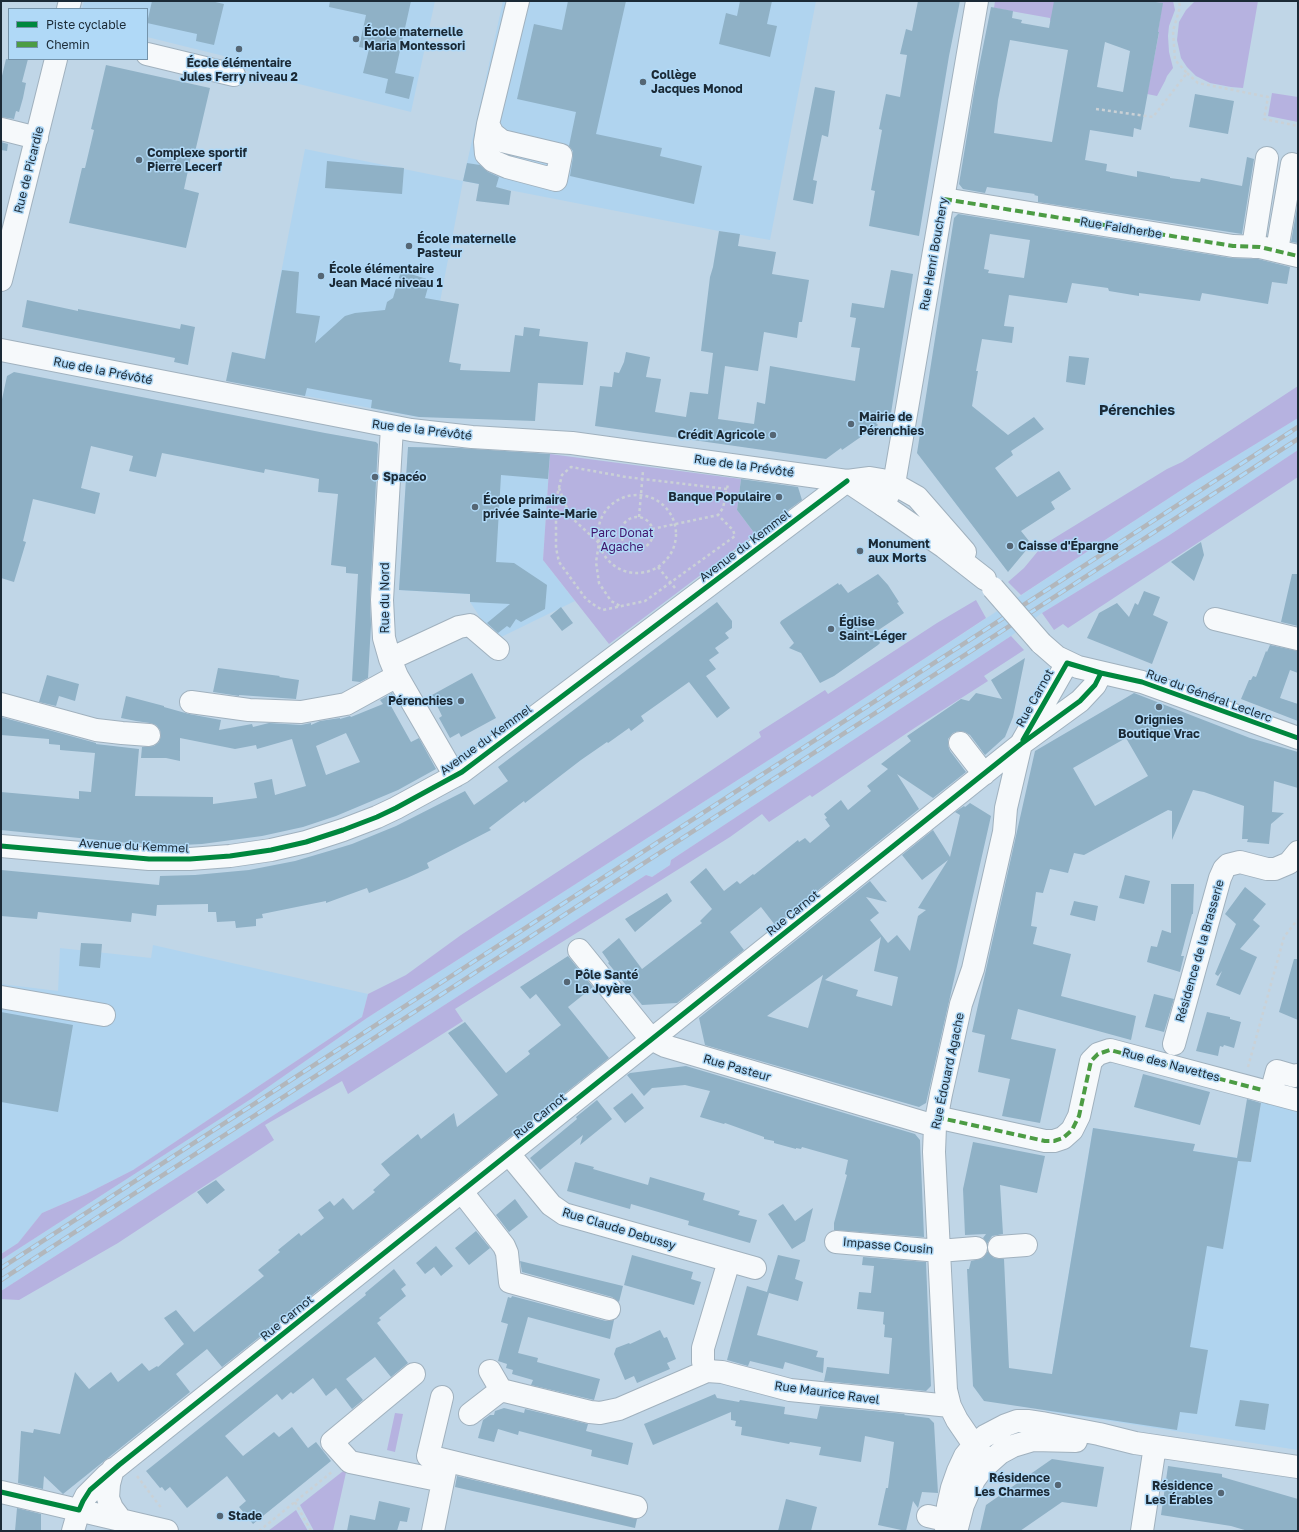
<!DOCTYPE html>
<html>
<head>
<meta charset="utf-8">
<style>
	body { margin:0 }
	#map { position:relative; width:1299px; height:1532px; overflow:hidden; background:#c0d6e7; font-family:"Golos Text",sans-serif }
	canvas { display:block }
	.frame { position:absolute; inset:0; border:2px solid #1b2a36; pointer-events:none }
	.legend { position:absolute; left:8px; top:8px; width:140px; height:52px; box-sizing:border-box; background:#b0d9f7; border:1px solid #7493aa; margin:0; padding:5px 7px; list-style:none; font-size:12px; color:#1b2a36 }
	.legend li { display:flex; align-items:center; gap:8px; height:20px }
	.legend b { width:20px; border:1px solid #7493aa }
</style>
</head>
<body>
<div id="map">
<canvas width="1299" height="1532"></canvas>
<div class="frame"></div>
<ul class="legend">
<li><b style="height:5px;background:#00873e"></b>Piste cyclable</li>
<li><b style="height:5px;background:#4c9c44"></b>Chemin</li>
</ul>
</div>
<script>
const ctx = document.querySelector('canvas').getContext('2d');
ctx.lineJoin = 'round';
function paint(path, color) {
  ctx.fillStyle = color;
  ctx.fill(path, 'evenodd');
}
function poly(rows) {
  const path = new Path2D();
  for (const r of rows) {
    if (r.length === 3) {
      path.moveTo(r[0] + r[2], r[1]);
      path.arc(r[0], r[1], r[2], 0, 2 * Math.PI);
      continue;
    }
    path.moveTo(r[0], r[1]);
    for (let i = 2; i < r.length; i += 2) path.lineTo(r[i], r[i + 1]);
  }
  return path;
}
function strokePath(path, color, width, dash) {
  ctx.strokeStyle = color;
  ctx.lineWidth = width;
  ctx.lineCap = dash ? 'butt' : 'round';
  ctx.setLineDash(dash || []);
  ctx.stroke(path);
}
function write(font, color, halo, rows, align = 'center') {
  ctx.font = font + ' "Golos Text",sans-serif';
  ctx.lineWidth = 3;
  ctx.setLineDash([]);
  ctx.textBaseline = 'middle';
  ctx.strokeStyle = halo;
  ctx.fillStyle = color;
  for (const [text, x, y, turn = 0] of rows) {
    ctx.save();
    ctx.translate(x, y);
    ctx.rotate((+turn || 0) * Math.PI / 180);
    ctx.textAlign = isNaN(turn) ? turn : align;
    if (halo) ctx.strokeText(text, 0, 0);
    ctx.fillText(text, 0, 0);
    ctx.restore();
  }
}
const built = poly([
	[84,1,435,1,411,112,243,70,244,61,147,37,147,9,82,9],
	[503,1,816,1,770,240,719,231,463,181,418,417,259,387,305,149,463,181],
	[1298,418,1298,450,1168,536,1042,613,1011,636,671,860,670,865,652,877,646,875,1,1291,1,1260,251,1099,367,1018,842,713,1192,483],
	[408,447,550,454,543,560,575,601,495,640,470,602,470,594,399,590],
	[153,945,368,994,362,1017,133,1170,86,1194,42,1213,18,1243,1,1254,1,984,58,991,60,948,151,958],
	[1265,1080,1298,1087,1298,1450,1046,1411,1093,1128,1182,1142,1182,1149,1239,1158,1239,1161,1251,1162]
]);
const green = poly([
	[995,1,1083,1,1072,25,1050,21,1050,18,994,8],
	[1149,1,1173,1,1175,10,1169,26,1168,36,1169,52,1173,68,1167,76,1165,81,1157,96,1147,94,1159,33,1158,32,1162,3],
	[1195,1,1258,1,1243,88,1231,87,1210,83,1196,76,1187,67,1181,58,1177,40,1179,22,1186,10],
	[1272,93,1298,97,1298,122,1268,116],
	[1298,386,1298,418,1192,483,1021,595,1008,582,1024,568,1043,545,1167,469,1182,462],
	[1298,450,1298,477,1068,628,1063,624,1054,630,1042,613,1168,536],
	[550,454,741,479,737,510,755,534,609,644,543,560],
	[976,600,986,618,842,713,367,1018,251,1099,1,1260,1,1254,18,1243,42,1213,86,1194,133,1170,362,1017,368,994,406,975,461,935,658,806,761,737,759,732,825,690,828,694,937,623],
	[1011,636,1024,650,984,676,988,681,916,727,812,797,810,795,769,822,762,814,730,837,455,1009,463,1021,348,1094,342,1081,265,1125,274,1140,118,1243,19,1300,1,1299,1,1291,646,875,652,877,670,865,671,860],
	[395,1413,403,1414,395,1452,387,1450],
	[347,1468,333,1531,314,1531,300,1505],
	[296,1510,308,1531,268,1531]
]);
const building = poly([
	[152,1,211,1,224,4,214,45,196,41,197,34,147,23],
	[330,1,411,1,395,73,414,77,409,99,385,93,388,79,363,73,369,49,359,47,366,15,329,7],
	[568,1,626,1,596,134,662,148,660,156,702,166,694,204,570,176,573,157,573,151,569,146,576,112,517,99,534,24,562,30],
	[740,1,772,1,767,24,777,26,770,57,719,44,726,13,737,16],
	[918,1,960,1,949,56,919,236,869,226,875,191,871,190,882,130,879,129,886,94,900,97,907,55,900,54,906,29,912,31],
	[1054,1,1149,1,1163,3,1158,32,1159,32,1141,130,1134,128,1133,137,1090,130,1085,160,1107,164,1106,171,1137,177,1137,171,1170,177,1170,178,1200,182,1201,178,1242,186,1247,157,1254,159,1242,234,1038,202,1038,196,1034,195,1035,194,987,187,985,193,963,189,959,184,975,87,991,7,1013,11,1012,18,1022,20,1021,23,1049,28],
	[1010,40,1068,50,1052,142,994,133,998,100],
	[1105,42,1130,51,1123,92,1097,87],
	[6,59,28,59,22,82,26,83,23,98,19,112,16,111,14,119,1,117,1,80],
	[106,65,210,88,195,152,192,152,184,189,199,193,186,248,69,223,82,168,85,168,94,130,91,129],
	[815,87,835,91,828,137,822,135,813,180,817,181,813,204,793,200],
	[1195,94,1234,101,1228,134,1189,127],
	[1,142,8,144,7,151,1,150],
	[327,161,404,168,402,194,325,188],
	[467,163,480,165,488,172,499,177,496,187,511,191,509,205,476,201,479,184,463,181],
	[1298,202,1298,243,1291,242],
	[958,214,1231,258,1258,259,1290,267,1287,284,1272,282,1268,304,1202,293,1200,301,1139,293,1139,296,1109,291,1108,288,1072,283,1067,303,1009,295,1004,326,1014,327,1012,343,982,339,976,371,978,371,972,406,1008,435,1034,417,1044,429,1011,451,1013,455,995,468,1017,497,1059,471,1071,489,1051,502,1055,509,1021,531,1029,541,1024,544,1028,548,1008,572,917,453,954,218],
	[990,234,1030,240,1024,278,988,273,989,270,984,269],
	[719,231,740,234,738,246,776,252,772,274,809,280,802,322,799,322,797,338,764,332,758,371,725,366,718,419,754,424,757,402,765,404,770,366,855,381,860,348,851,347,856,318,850,317,852,303,884,308,891,270,913,274,891,413,876,423,878,425,842,450,841,448,826,459,595,426,600,386,612,387,614,372,619,373,624,362,626,352,650,357,646,377,661,379,655,412,686,417,690,392,708,394,713,353,701,351,710,277,713,267],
	[282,270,299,272,296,313,320,316,315,343,345,316,355,313,385,310,387,302,393,298,401,271,430,280,425,298,459,304,449,362,461,364,460,370,510,372,515,335,523,336,524,327,540,329,539,336,588,342,583,385,538,383,535,421,419,417,371,408,372,400,339,394,307,388,305,396,226,381,232,352,265,359],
	[27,300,78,311,78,309,180,329,181,324,195,327,188,365,174,362,175,358,22,327],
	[1069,356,1089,358,1085,385,1066,382],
	[14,372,325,433,376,442,378,444,370,599,371,625,368,678,360,682,352,681,358,574,346,573,346,567,331,565,338,494,318,492,319,479,265,469,264,473,162,453,156,477,129,471,133,456,91,446,81,488,100,493,95,514,33,499,23,541,26,542,14,582,1,578,1,404,7,376],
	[408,447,460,448,550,454,548,479,501,475,496,562,514,563,547,585,545,609,521,622,516,619,510,628,507,626,498,633,487,623,510,604,470,602,470,594,399,590],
	[741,479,798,487,802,500,755,534,737,510],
	[1201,542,1204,555,1194,581,1171,562],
	[878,574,888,585,899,602,897,603,904,613,874,633,880,643,878,645,834,676,820,683,801,653,789,648,794,643,780,623,781,621,838,583,839,585,841,584,848,593],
	[1292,574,1298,574,1298,626,1281,622],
	[1144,591,1160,597,1153,615,1168,622,1152,664,1087,638,1099,613,1117,603,1129,617,1135,603,1138,605],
	[717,602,732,621,732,628,725,633,729,638,715,648,719,653,709,660,716,669,706,676,730,708,717,718,689,682,641,716,644,721,631,731,629,728,608,743,607,742,581,760,525,803,524,801,489,828,491,830,427,863,429,868,407,878,369,893,367,888,326,903,326,901,262,914,263,918,256,919,256,926,236,928,235,921,217,922,216,912,208,912,208,904,157,905,156,916,132,913,131,922,38,912,37,919,1,916,1,870,159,885,160,876,195,875,249,870,295,861,329,851,352,844,396,826,465,791,474,805,508,781,498,767],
	[561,607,573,623,562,631,550,616],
	[1270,645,1298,651,1298,673,1290,670,1280,698,1298,704,1298,721,1241,699,1249,680,1251,680,1253,676,1256,677,1266,651,1267,652],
	[1025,658,1013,717,1005,737,985,755,970,735,965,732,959,731,953,733,948,739,948,745,950,751,966,772,933,798,897,774,919,809,775,925,761,907,730,932,744,950,677,1003,642,1005,608,963,609,962,602,952,619,938,642,969,702,923,700,921,712,909,690,882,706,868,724,891,737,881,740,884,753,874,754,875,798,840,799,842,805,838,810,843,830,826,825,819,827,818,824,814,841,800,848,810,871,791,867,786,888,769,881,764,911,741,907,736,961,699,969,701,976,693,1002,699,991,680],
	[218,668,280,676,279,677,299,680,296,699,239,695,239,696,213,692],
	[472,673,496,718,461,737,459,733,450,738,439,718,442,716,432,695],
	[47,675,79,684,75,701,59,696,56,706,39,702],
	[392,693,398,702,391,706,411,742,419,738,436,769,398,790,336,816,303,827,262,836,202,844,182,845,128,843,1,830,1,792,79,799,79,791,91,792,95,753,60,750,60,745,49,744,49,739,1,735,1,717,96,743,96,744,139,749,135,796,213,797,213,804,257,798,254,783,272,779,275,795,306,786,292,739,257,749,256,745,235,749,180,738,180,761,166,758,141,758,142,747,154,746,159,742,161,736,160,730,156,725,150,723,136,721,121,718,126,696,164,706,164,707,189,714,221,720,219,730,252,724,253,727,269,723,301,725,311,723,311,725,320,721,340,718,340,719,350,716,351,717,383,704,380,700],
	[346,733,360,762,326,775,316,746],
	[1134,693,1250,738,1298,752,1298,788,1274,781,1272,812,1284,813,1271,824,1269,844,1247,842,1248,839,1242,839,1244,806,1204,792,1193,790,1172,840,1172,811,1168,810,1084,855,1074,853,1068,873,1050,869,1043,893,1036,892,1031,926,1037,927,1033,944,1071,954,1061,996,1136,1016,1131,1040,1018,1009,1011,1039,1056,1049,1040,1123,1002,1116,1010,1079,978,1072,985,1035,972,1032,1035,751],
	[1126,738,1148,776,1095,806,1073,768],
	[970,803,991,816,926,1103,919,1107,705,1045,699,1018,870,881,887,902,866,897,879,913,870,920,888,943,897,935,910,951,918,916,926,910,918,908,948,860,922,880,902,855,933,830,950,857,960,815,955,812,964,806,965,807],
	[881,937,874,971,898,977,892,1006,856,996,858,990,825,980],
	[823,975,808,1028,767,1016],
	[1125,875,1150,881,1144,904,1119,898],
	[1171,884,1194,884,1193,914,1192,914,1181,956,1184,956,1180,972,1147,962,1151,946,1157,947,1162,930,1171,933],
	[1245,887,1266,904,1253,920,1260,926,1240,949,1257,957,1240,995,1216,985,1222,971,1218,976,1215,974,1236,924,1225,914],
	[667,893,672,901,635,932,625,919],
	[1074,901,1098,906,1095,921,1070,915],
	[81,943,102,944,100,968,79,966],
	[568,956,593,987,568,1007,609,1058,222,1367,207,1349,176,1374,190,1392,63,1494,44,1476,43,1489,18,1483,21,1431,33,1433,34,1429,60,1434,75,1372,89,1389,111,1372,118,1382,142,1363,149,1371,157,1366,158,1367,184,1344,164,1318,176,1310,194,1332,264,1276,258,1270,280,1252,278,1250,299,1233,301,1236,324,1218,318,1210,330,1201,334,1206,343,1198,353,1210,375,1192,373,1190,390,1175,381,1164,418,1134,421,1139,454,1113,457,1127,498,1095,448,1033,465,1022,506,1073,530,1054,528,1051,561,1025,536,994,530,999,520,987],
	[1294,959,1298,959,1298,1020,1279,1012],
	[1154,994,1174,999,1164,1032,1145,1027],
	[1,1012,73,1025,58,1112,1,1102],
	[1207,1012,1230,1017,1230,1019,1241,1022,1234,1048,1224,1045,1223,1047,1220,1046,1218,1056,1196,1051],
	[686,1066,915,1134,920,1140,924,1237,834,1230,834,1223,847,1175,845,1174,848,1160,802,1147,801,1149,796,1148,796,1149,774,1143,774,1141,764,1139,764,1137,725,1123,724,1124,700,1117,710,1091,685,1085,652,1088,644,1096,627,1075,630,1073],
	[1143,1074,1210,1092,1200,1125,1134,1107],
	[632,1093,644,1108,625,1123,613,1108],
	[1247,1099,1261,1103,1251,1162,1238,1161,1223,1249,1207,1246,1190,1347,1208,1350,1197,1414,1180,1412,1177,1430,984,1401,973,1386,967,1269,969,1269,971,1261,983,1258,988,1251,994,1258,1004,1259,1009,1368,1052,1374,1093,1128,1195,1144,1193,1151,1237,1158],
	[597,1100,612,1119,580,1145,583,1135,540,1170,530,1158,577,1119,576,1117],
	[973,1142,1045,1156,1037,1193,1000,1185,1003,1234,992,1236,987,1244,983,1238,986,1234,965,1235,963,1189],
	[575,1162,594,1167,593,1169,648,1185,650,1177,705,1193,703,1200,740,1211,738,1215,757,1220,750,1243,688,1225,689,1221,631,1204,630,1209,567,1191],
	[216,1180,225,1190,207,1204,197,1192],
	[515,1199,528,1217,509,1232,496,1215],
	[783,1204,795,1221,813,1208,805,1241,792,1249,768,1214],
	[476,1231,490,1248,469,1265,455,1248],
	[436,1246,453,1266,441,1276,434,1267,425,1274,416,1263],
	[632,1255,693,1272,691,1279,701,1282,694,1305,624,1285],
	[778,1255,800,1260,795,1279,803,1282,798,1301,769,1293,757,1335,818,1351,816,1357,824,1358,823,1373,785,1362,783,1369,750,1361,748,1366,727,1360,747,1286,767,1292],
	[863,1257,926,1262,931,1386,926,1391,824,1381,827,1367,889,1374,892,1338,884,1337,885,1325,883,1324,884,1312,857,1309,859,1292,871,1293,874,1266,862,1265],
	[520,1261,623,1286,619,1302,612,1297,522,1272],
	[394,1269,406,1285,401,1289,406,1296,379,1318,381,1320,377,1323,408,1363,391,1377,375,1357,346,1379,363,1400,352,1409,336,1388,326,1396,313,1378,293,1394,291,1392,282,1400,277,1394,225,1436,243,1456,274,1432,279,1437,292,1427,308,1448,316,1442,331,1461,253,1524,239,1507,246,1501,227,1476,187,1508,170,1487,165,1491,162,1487,160,1488,146,1471,366,1295,365,1293],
	[512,1296,606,1321,614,1320,610,1339,528,1317,518,1353,538,1358,537,1362,600,1379,594,1400,531,1385,533,1380,512,1374,513,1370,506,1368,507,1364,498,1361,508,1324,501,1322,508,1297,511,1298],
	[660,1330,664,1338,667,1337,676,1359,667,1363,670,1369,637,1383,634,1376,625,1380,614,1354,616,1348,629,1343,630,1344],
	[715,1394,717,1398,739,1402,740,1400,785,1407,784,1414,817,1419,820,1406,905,1414,904,1415,929,1418,934,1423,938,1493,922,1492,918,1508,913,1501,906,1531,878,1525,886,1488,888,1488,894,1442,865,1436,861,1462,819,1455,821,1447,790,1442,789,1444,741,1435,742,1427,735,1426,736,1421,731,1420,731,1412,653,1445,644,1424],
	[1240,1400,1269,1404,1265,1430,1235,1426],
	[504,1408,524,1413,525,1409,588,1424,586,1431,633,1443,628,1465,591,1456,592,1450,519,1431,518,1435,498,1429,494,1442,478,1438,483,1420,490,1415,494,1415,495,1411],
	[1052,1459,1104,1467,1097,1507,1062,1502,1020,1531,980,1531,986,1505],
	[1168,1466,1222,1474,1222,1477,1298,1499,1298,1531,1248,1531,1231,1526,1161,1515],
	[457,1476,637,1519,635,1528,455,1487],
	[786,1499,817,1507,811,1531,778,1531],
	[379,1501,410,1508,407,1522,400,1521,397,1531,347,1531,350,1515,375,1520],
	[17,1508,41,1514,41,1531,15,1531]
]);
const path = poly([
	[1187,73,1198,83,1268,97,1264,119,1298,126],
	[1096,109,1153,117,1187,73,1175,60,1173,31,1180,7,1179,1],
	[559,488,565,504,574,520,599,543,596,562,599,583,611,601,620,606],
	[727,489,626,477,571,467,562,475,556,500,556,548,559,562,586,599,597,607,603,610,645,601,735,536,733,530,718,515,723,508,728,484],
	[637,534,39],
	[637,533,16],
	[639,517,643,471],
	[652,529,718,515],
	[658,567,675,588],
	[1248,1067,1284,937,1298,919],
	[137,1476,162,1509],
	[295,1502,311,1531],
	[259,1531,333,1471]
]);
const minor = poly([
	[68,9,70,1],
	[147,54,234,75],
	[488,124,493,134,502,141,561,155,556,180,507,167,493,161,486,154,485,142,488,124,518,1],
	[1,129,37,138],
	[944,199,1233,246,1260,247,1298,256],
	[1253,247,1267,158],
	[1277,250,1292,164],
	[1,280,56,59],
	[1,350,411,430,472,437,572,443,847,481,870,478,882,480,894,484],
	[392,427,382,600,384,638,390,659,397,676,455,776],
	[847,481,883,505],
	[1215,619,1298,639],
	[390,659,459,627,470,625,498,649],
	[191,702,249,710,301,712,346,704,397,676],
	[1,704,96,730,122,733,149,735],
	[960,743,984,774],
	[1,846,149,859,190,859,230,856,271,850,306,842,343,830,377,817,396,808,462,772,847,481],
	[579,950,651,1039,665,1046,935,1126],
	[1,997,104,1015],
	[1174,1044,1220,878,1224,869,1228,865,1240,862,1267,869,1275,869,1289,863,1298,852],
	[1271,1093,1277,1071,1294,1076,1298,1075],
	[936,1117,1045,1141,1054,1141,1063,1138,1072,1130,1079,1116,1091,1061,1098,1054,1110,1050,1298,1100],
	[509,1154,551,1205,564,1214,755,1268],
	[462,1192,504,1246,507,1253,510,1282,609,1309],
	[836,1242,939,1251,976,1248],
	[999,1247,1026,1245],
	[707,1371,703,1362,703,1348,729,1261],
	[414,1374,332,1442,350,1462,443,1481],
	[501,1390,590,1412,600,1413,619,1409,707,1371,722,1372,790,1390,950,1406],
	[442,1397,428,1456,636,1507],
	[470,1414,501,1390,490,1371],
	[988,1462,974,1445,957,1420,950,1406,946,1390,934,1152,935,1126,941,1094,961,1004,973,969,1004,832,1006,808,1021,744,1067,663],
	[113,1469,109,1484,108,1498,112,1508,121,1520],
	[1,1492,167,1531],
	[928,1516,958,1523],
	[957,1528,963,1505,974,1480,982,1469,1000,1453,1013,1446,1033,1440,1076,1441],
	[73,1531,79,1510,86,1496,107,1475,1021,744,1080,701,1095,685,1101,673],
	[433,1531,446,1466],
	[946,1531,948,1506,952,1488,958,1471,965,1456,974,1445,985,1436,1006,1425,1017,1421,1029,1421,1042,1423,1099,1434,1135,1443,1298,1467],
	[1142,1531,1155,1446]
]);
const major = poly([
	[977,1,894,484,883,505,944,547,985,579],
	[894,484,917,497,965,552],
	[1041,643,1057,657,1078,667,1142,682,1298,738]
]);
const rail = poly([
	[1,1268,1298,427],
	[1,1280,1298,439]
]);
const majorBridge = poly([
	[993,588,1041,643]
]);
const quiet = poly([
	[944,199,1233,246,1260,247,1298,256],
	[936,1117,1045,1141,1054,1141,1063,1138,1072,1130,1079,1116,1091,1061,1098,1054,1110,1050,1262,1090]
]);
const cycleway = poly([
	[1023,740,1067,663,1101,673,1142,682,1298,738],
	[1,846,149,859,190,859,230,856,271,850,306,842,343,830,377,817,396,808,462,772,847,481],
	[1,1492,79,1510,83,1501,90,1490,119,1465,1021,744,1080,701,1095,685,1101,673]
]);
const markers = [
	[356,39,4,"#556674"],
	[239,49,4,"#556674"],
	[643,82,4,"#556674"],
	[139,160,4,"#556674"],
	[409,246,4,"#556674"],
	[321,276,4,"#556674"],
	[851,424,4,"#556674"],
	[773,435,4,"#556674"],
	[375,477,4,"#556674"],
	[779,497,4,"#556674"],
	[475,507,4,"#556674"],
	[1010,546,4,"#556674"],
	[860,551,4,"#556674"],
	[831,629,4,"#556674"],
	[461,701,4,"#556674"],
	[1159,707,4,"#556674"],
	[567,982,4,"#556674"],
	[1058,1485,4,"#556674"],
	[1221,1493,4,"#556674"],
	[220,1516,4,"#556674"]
];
const poiNames = [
	["École maternelle",364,32],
	["Maria Montessori",364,46],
	["École élémentaire",239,63,"center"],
	["Jules Ferry niveau 2",239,77,"center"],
	["Collège",651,75],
	["Jacques Monod",651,89],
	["Complexe sportif",147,153],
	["Pierre Lecerf",147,167],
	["École maternelle",417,239],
	["Pasteur",417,253],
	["École élémentaire",329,269],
	["Jean Macé niveau 1",329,283],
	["Mairie de",859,417],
	["Pérenchies",859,431],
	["Crédit Agricole",765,435,"right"],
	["Spacéo",383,477],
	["Banque Populaire",771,497,"right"],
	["École primaire",483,500],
	["privée Sainte-Marie",483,514],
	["Monument",868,544],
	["aux Morts",868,558],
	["Caisse d'Épargne",1018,546],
	["Église",839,622],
	["Saint-Léger",839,636],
	["Pérenchies",453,701,"right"],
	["Orignies",1159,720,"center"],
	["Boutique Vrac",1159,734,"center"],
	["Pôle Santé",575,975],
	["La Joyère",575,989],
	["Résidence",1050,1478,"right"],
	["Les Charmes",1050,1492,"right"],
	["Résidence",1213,1486,"right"],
	["Les Érables",1213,1500,"right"],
	["Stade",228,1516]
];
const streetNames = [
	["Rue de Picardie",29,170,-76],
	["Rue Faidherbe",1121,228,9],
	["Rue Henri Bouchery",934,254,-80],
	["Rue de la Prévôté",103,371,11],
	["Rue de la Prévôté",422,430,7],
	["Rue de la Prévôté",744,466,8],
	["Avenue du Kemmel",745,546,-37],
	["Rue du Nord",385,598,-90],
	["Rue du Général Leclerc",1209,696,20],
	["Rue Carnot",1035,698,-61],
	["Avenue du Kemmel",486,740,-36],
	["Avenue du Kemmel",134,846,3],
	["Rue Carnot",793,913,-39],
	["Résidence de la Brasserie",1200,951,-74],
	["Rue des Navettes",1171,1065,15],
	["Rue Pasteur",737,1068,16],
	["Rue Édouard Agache",948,1071,-78],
	["Rue Carnot",540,1116,-39],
	["Rue Claude Debussy",619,1229,17],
	["Impasse Cousin",888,1246,5],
	["Rue Carnot",287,1318,-39],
	["Rue Maurice Ravel",827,1393,8]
];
const parkNames = [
	["Parc Donat",622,533],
	["Agache",622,547]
];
const quarterNames = [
	["Pérenchies",1137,411]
];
paint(built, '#b0d4ef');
paint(green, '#b6b2e0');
paint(building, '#8fb1c6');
strokePath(minor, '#a0b1be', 24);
strokePath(major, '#a0b1be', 24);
strokePath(path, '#cad1d6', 2.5, [3, 3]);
strokePath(minor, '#f6f9fb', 22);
strokePath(major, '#f6f9fb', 22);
strokePath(rail, '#b2b7bc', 4.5);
strokePath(rail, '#b0d9f7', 3, [9]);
strokePath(majorBridge, '#a0b1be', 24, []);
strokePath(majorBridge, '#f6f9fb', 22);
strokePath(quiet, '#4c9c44', 4, [8, 4]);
strokePath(cycleway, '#00873e', 5);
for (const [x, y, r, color] of markers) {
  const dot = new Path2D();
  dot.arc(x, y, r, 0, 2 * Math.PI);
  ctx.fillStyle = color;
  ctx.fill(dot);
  strokePath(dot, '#b0d9f7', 1.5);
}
write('bold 12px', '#1b2a36', '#b0d9f7', poiNames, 'left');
write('12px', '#1b2a36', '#b0d9f7', streetNames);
write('12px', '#40156d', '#b0d9f7', parkNames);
write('bold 14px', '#1b2a36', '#b0d9f7', quarterNames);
</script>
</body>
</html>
